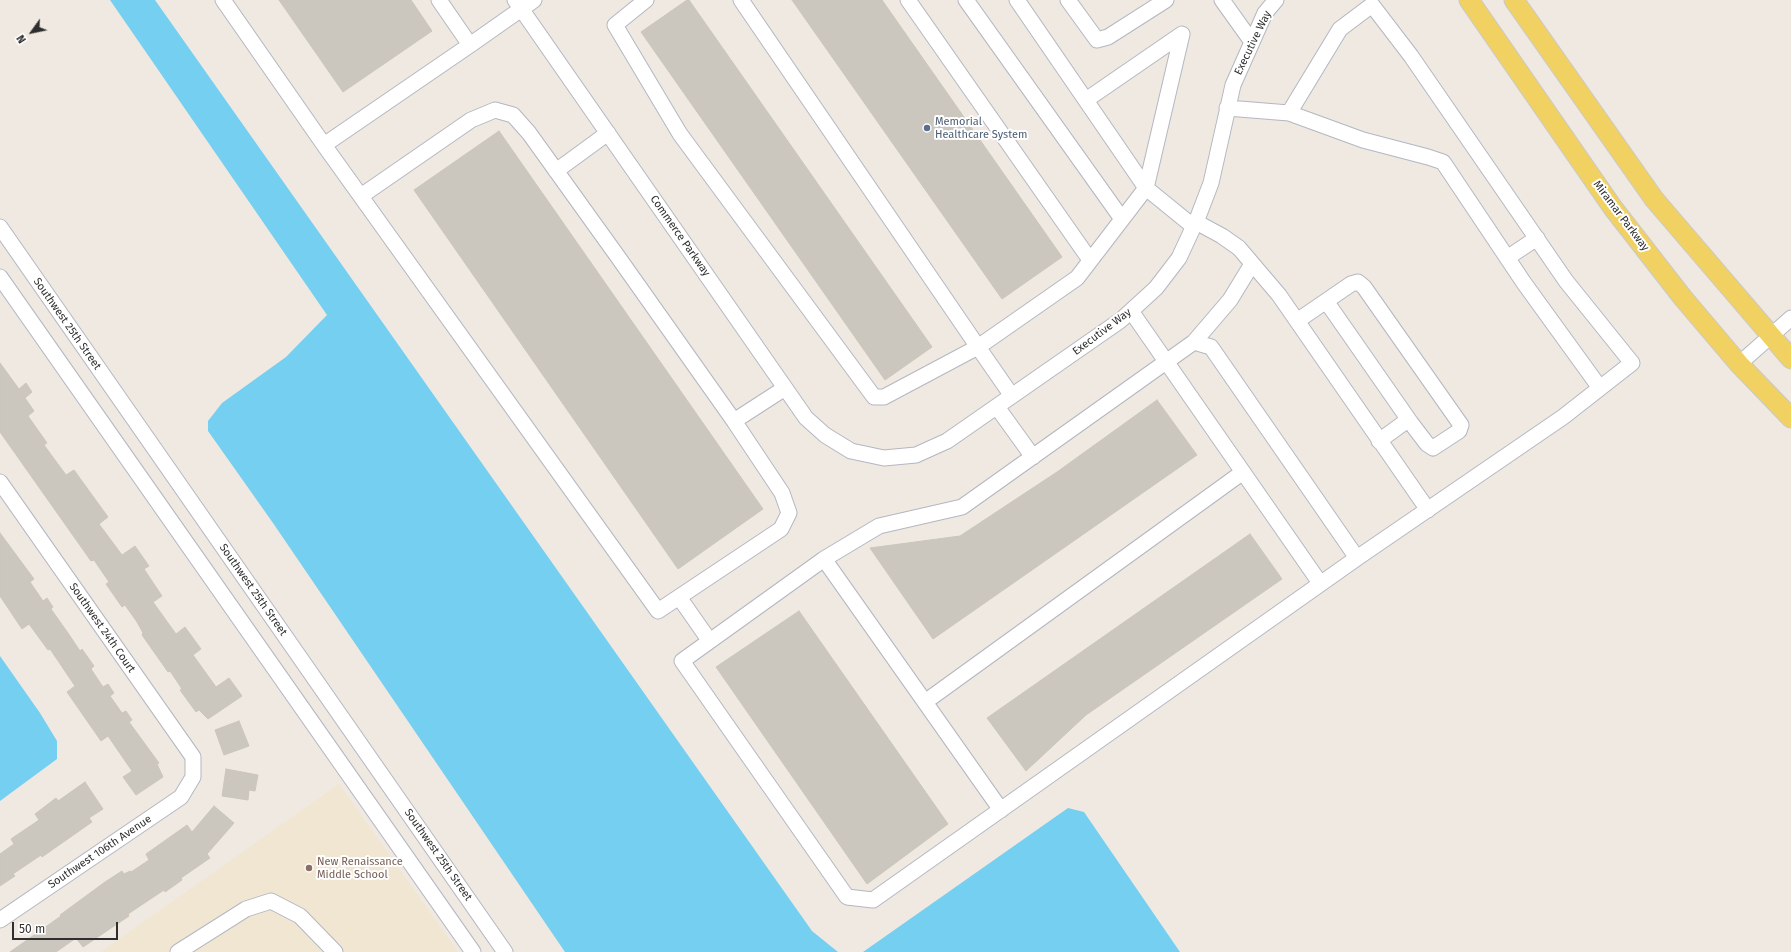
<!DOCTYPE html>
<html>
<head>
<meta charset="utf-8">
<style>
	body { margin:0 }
	#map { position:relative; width:1791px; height:952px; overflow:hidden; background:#efe9e1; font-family:"Fira Sans",sans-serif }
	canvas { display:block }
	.north { position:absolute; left:12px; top:12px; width:40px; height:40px; -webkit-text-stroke:3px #fff; paint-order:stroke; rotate:237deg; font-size:11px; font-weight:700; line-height:16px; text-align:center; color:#2e2e2e }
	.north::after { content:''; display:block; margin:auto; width:14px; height:18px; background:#2e2e2e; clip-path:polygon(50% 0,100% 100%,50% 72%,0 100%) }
	.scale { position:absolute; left:12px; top:922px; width:106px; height:18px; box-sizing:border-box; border:2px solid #2e2e2e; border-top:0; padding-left:5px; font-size:12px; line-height:14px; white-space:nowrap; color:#2e2e2e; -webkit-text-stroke:3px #fff; paint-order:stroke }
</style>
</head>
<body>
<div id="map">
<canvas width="1791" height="952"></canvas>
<div class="north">N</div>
<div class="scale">50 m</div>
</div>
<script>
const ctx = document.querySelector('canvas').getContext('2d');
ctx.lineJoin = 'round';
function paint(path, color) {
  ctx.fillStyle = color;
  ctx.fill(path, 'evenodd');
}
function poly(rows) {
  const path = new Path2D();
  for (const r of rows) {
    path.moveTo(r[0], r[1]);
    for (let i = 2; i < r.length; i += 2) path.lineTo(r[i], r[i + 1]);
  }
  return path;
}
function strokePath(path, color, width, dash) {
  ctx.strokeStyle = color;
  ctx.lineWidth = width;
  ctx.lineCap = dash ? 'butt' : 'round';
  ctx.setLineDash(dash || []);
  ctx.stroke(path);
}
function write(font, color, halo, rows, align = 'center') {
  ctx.font = font + ' "Fira Sans",sans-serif';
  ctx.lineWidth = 4;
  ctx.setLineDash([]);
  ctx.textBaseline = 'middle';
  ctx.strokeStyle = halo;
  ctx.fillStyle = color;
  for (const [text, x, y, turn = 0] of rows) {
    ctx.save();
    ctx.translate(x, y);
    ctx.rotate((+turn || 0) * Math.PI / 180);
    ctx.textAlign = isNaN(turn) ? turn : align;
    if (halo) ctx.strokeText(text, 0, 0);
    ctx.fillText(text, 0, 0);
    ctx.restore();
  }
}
const education = poly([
	[339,784,458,952,101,952]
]);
const water = poly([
	[110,0,155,0,812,931,838,952,565,952,273,523,208,431,208,421,222,403,286,357,327,315],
	[0,656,40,713,57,741,57,759,0,801],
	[1068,808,1084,812,1180,952,863,952]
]);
const building = poly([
	[279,0,411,0,432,31,343,92,279,0],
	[687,0,689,0,932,347,885,380,641,32,687,0],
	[792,0,882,0,1062,257,1002,299,792,0],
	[499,131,763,509,678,569,414,190,499,131],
	[0,363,19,389,26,383,32,392,25,398,34,411,28,416,47,443,44,445,66,475,74,470,108,517,99,524,122,555,135,546,149,566,144,569,162,596,153,602,176,634,185,627,201,649,193,655,216,687,229,678,242,696,208,719,199,710,196,712,180,690,182,689,170,671,168,672,142,635,143,633,137,622,125,605,122,607,106,584,109,582,94,560,91,561,0,432,0,363],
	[1157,400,1197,455,933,639,870,548,960,536,1057,472,1157,400],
	[0,533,34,579,30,582,43,601,47,598,53,607,51,609,68,633,80,651,82,649,94,666,91,669,103,687,108,684,114,693,110,696,122,713,126,711,132,720,129,722,159,763,157,764,163,777,136,795,123,777,132,771,108,736,101,741,67,692,75,686,50,649,48,650,29,624,22,629,0,596,0,533],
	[1250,534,1282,579,1086,715,1026,771,987,718,1250,534],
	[799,611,948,824,867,884,716,667,799,611],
	[239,721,249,746,224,755,215,730,239,721],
	[226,769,258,775,255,791,249,790,248,800,222,796,226,769],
	[85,782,103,809,89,818,92,822,42,857,41,855,13,874,15,876,0,886,0,854,14,844,11,839,39,820,35,814,56,798,58,801,85,782],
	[214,806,234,823,207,854,210,858,181,878,182,880,165,892,164,890,128,914,129,916,83,947,76,938,56,952,10,952,61,916,60,915,105,882,122,871,124,874,130,871,131,872,149,860,146,854,187,825,192,832,214,806]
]);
const minor = poly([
	[223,0,324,145,658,611,781,529,789,513,782,493,734,421,618,257,529,133,513,115,495,110,471,120,361,196],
	[439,0,470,45,534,0],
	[515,0,806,418,825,435,851,451,884,458,916,455,947,441,1121,320,1156,288,1179,258,1198,217,1211,183,1233,85,1265,13,1276,0],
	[646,0,615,25,680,134,874,397,884,397,978,347,1012,396],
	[741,0,978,347,1077,278,1146,188,1194,227],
	[908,0,1090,260],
	[966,0,1122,219],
	[1017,0,1146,188],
	[1068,0,1097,40,1108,37,1166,0],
	[1222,0,1252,42],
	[1086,100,1182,34,1146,188],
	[1227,108,1289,113,1363,140,1428,157,1443,162,1524,283,1600,388],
	[1289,113,1340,29,1372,5,1411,56,1566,281,1632,363,1563,417,1357,558],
	[324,145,470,45],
	[556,171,608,133],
	[1196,222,1222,236,1239,248,1279,295,1428,510],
	[0,227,505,952],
	[1507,258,1537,238],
	[0,277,473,952],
	[1326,301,1411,423],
	[1131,311,1320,583],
	[1297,321,1351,284,1358,282,1364,287,1461,425,1459,431,1433,448,1427,444,1411,423,1405,422,1379,441],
	[1194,342,1211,347,1357,558,873,900,847,897,682,661,824,559,879,526,962,507,1194,342],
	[1194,342,1230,300,1252,264],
	[1739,364,1791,318],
	[997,407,1033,457],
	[734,421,785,388],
	[0,482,193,757,193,777,181,797,0,920],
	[824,559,1001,810],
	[679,597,709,640],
	[925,702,1243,472],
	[178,952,246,909,271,901,300,916,335,952]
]);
const major = poly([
	[1469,0,1613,208,1683,298,1739,364,1791,418],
	[1514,0,1654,199,1791,359]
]);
const markers = [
	[927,128,4,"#5c6f8a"],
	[309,868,4,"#8d6e63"]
];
const streetNames = [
	["Executive Way",1253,43,-64],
	["Miramar Parkway",1621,216,53],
	["Commerce Parkway",680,236,55],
	["Southwest 25th Street",67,324,55],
	["Executive Way",1102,332,-37],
	["Southwest 25th Street",253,590,55],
	["Southwest 24th Court",102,628,55],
	["Southwest 106th Avenue",100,852,-34],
	["Southwest 25th Street",438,855,55]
];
const serviceNames = [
	["Memorial",935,122],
	["Healthcare System",935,135]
];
const educationNames = [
	["New Renaissance",317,862],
	["Middle School",317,875]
];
paint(education, '#f0e6d1');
paint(water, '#75cff0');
paint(building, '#cbc7bf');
strokePath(building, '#cbc5ba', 1);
strokePath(minor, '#b4b7c1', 17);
strokePath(major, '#c9c9c9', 21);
strokePath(minor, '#fff', 15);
strokePath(major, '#f2d163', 19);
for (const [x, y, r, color] of markers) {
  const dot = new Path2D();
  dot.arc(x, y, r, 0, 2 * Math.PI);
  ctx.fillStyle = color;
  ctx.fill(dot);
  strokePath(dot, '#fff', 1.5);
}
write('11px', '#2e2e2e', '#fff', streetNames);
write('11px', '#4e5e75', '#fff', serviceNames, 'left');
write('11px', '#785e54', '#fff', educationNames, 'left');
</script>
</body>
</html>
